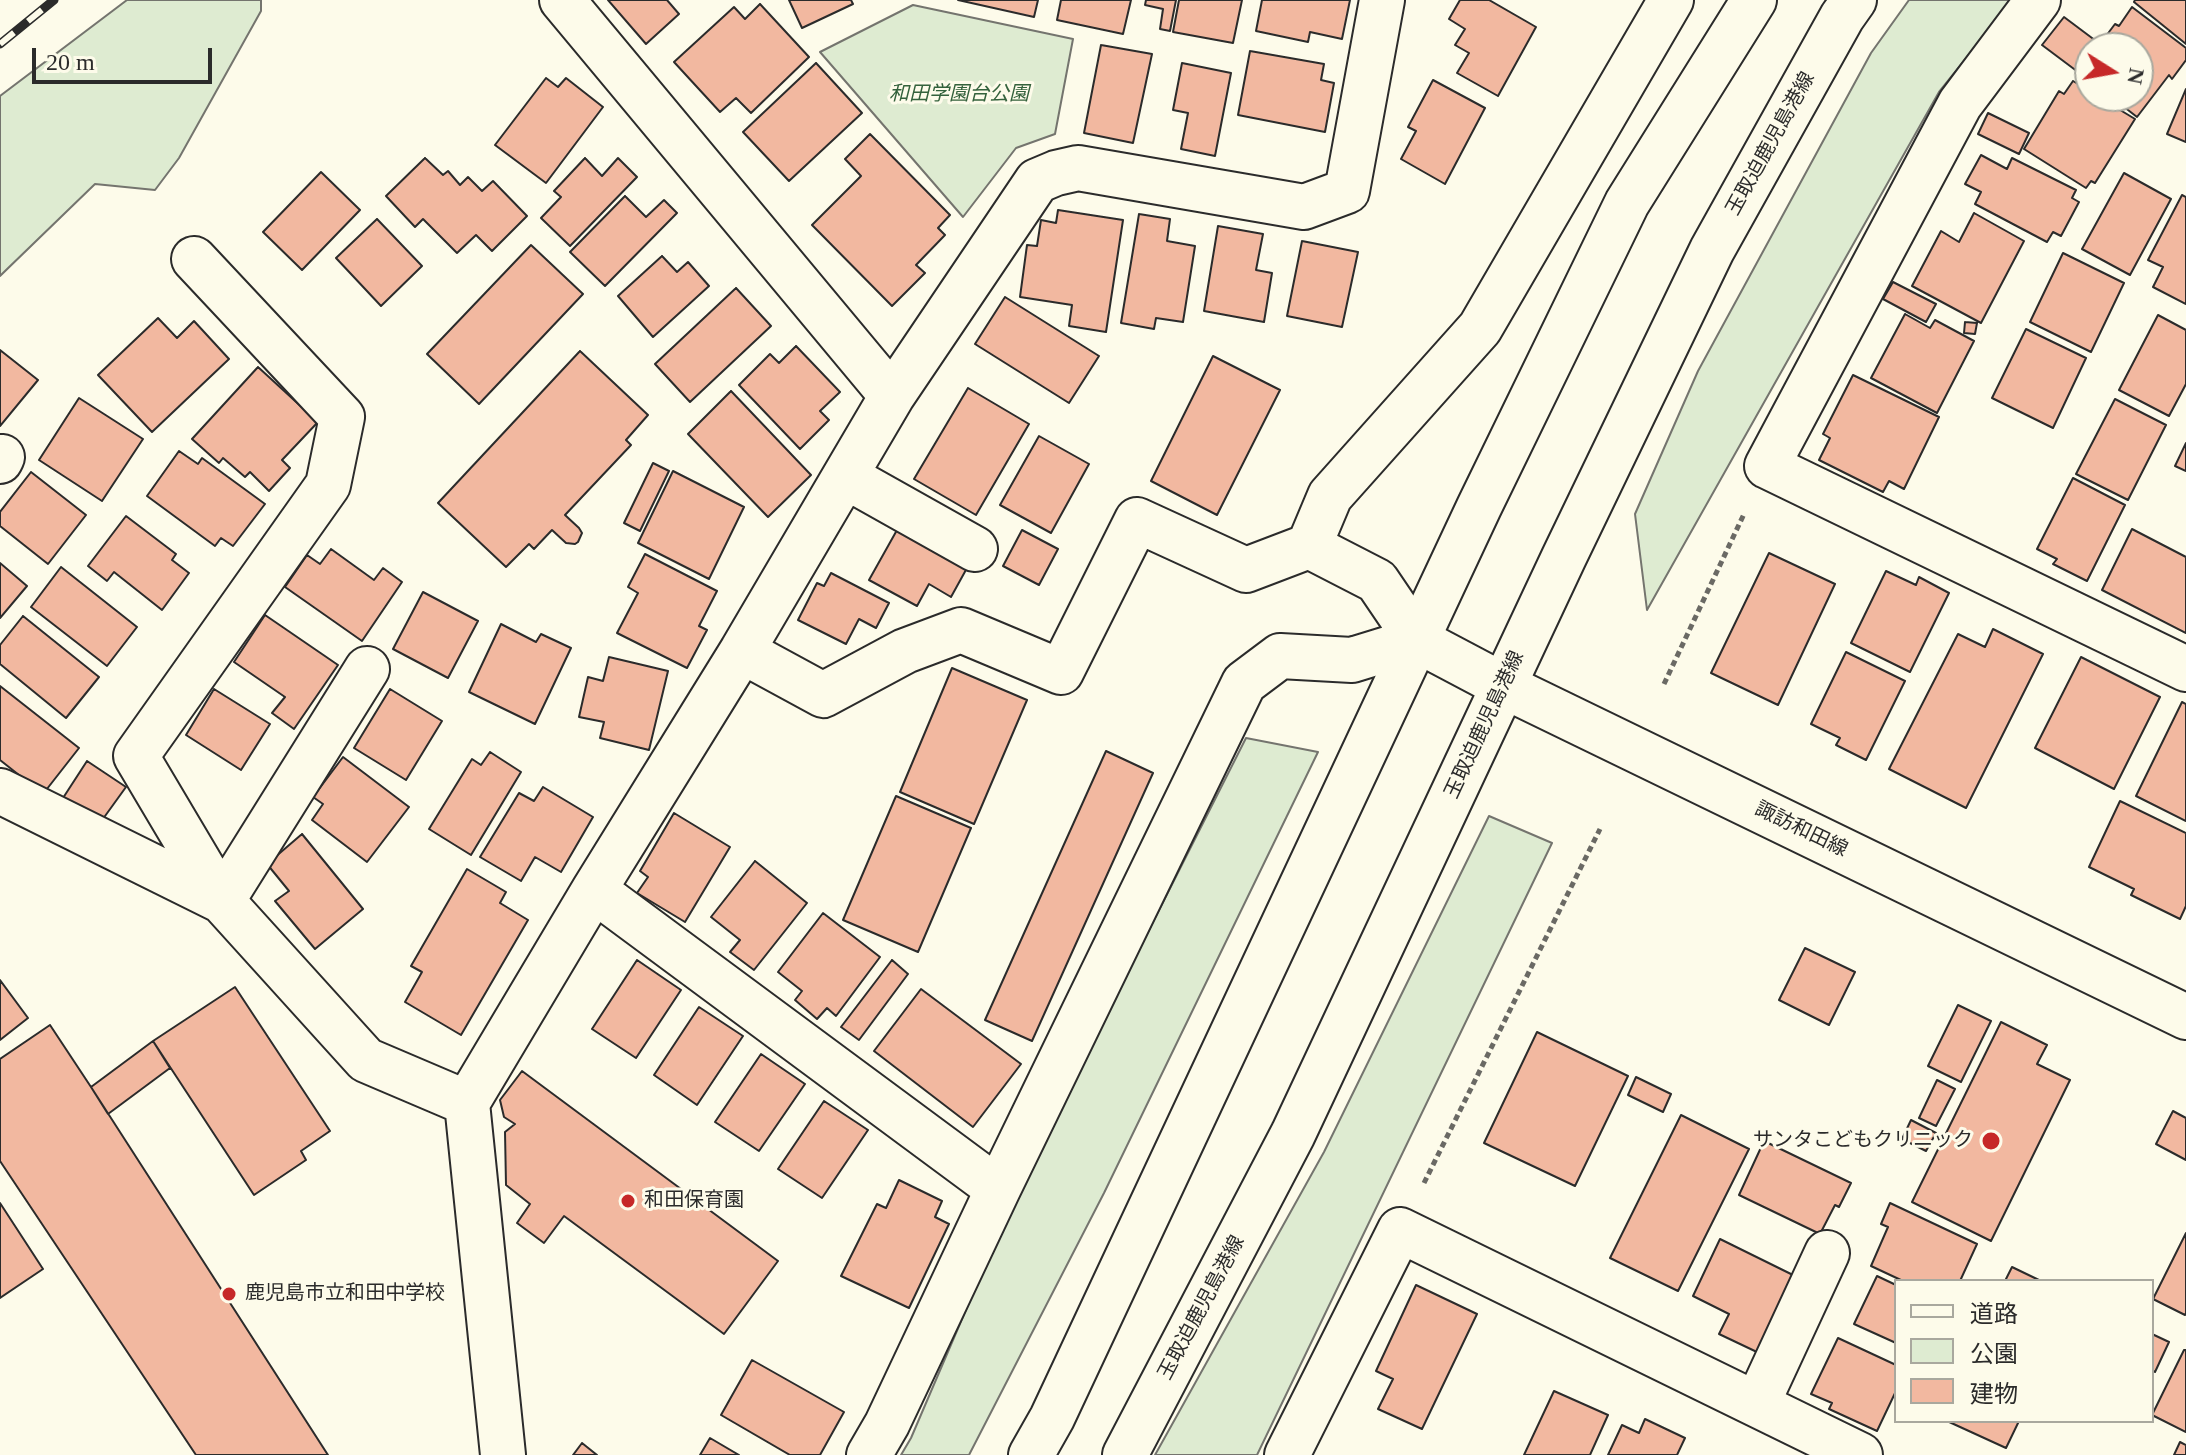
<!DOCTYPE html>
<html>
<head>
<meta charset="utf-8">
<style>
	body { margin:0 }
	#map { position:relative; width:2186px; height:1455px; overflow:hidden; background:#fdfbea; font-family:"Times New Roman","Noto Sans JP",serif }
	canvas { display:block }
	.legend { position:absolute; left:1894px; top:1279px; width:260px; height:144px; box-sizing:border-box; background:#fdfbea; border:2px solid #a9a89e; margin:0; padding:10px 14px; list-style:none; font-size:24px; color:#2b2b2b }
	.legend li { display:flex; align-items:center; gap:16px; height:40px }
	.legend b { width:40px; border:2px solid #a9a89e }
	.north { position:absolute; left:2074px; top:32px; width:80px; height:80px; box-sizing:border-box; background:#fdfbea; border:2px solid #a9a89e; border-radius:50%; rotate:101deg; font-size:22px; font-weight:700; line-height:32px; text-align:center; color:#2b2b2b }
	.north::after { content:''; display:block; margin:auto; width:28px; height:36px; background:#c62828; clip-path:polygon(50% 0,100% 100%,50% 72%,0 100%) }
	.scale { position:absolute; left:32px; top:48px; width:180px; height:36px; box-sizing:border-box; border:4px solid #2b2b2b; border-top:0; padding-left:10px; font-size:24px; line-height:28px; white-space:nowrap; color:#2b2b2b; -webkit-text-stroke:6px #fdfbea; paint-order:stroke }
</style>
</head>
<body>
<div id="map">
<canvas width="2186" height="1455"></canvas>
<ul class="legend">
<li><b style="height:10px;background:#fdfbea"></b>道路</li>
<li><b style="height:22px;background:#deebd1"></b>公園</li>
<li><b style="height:22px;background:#f2b8a0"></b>建物</li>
</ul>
<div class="north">N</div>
<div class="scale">20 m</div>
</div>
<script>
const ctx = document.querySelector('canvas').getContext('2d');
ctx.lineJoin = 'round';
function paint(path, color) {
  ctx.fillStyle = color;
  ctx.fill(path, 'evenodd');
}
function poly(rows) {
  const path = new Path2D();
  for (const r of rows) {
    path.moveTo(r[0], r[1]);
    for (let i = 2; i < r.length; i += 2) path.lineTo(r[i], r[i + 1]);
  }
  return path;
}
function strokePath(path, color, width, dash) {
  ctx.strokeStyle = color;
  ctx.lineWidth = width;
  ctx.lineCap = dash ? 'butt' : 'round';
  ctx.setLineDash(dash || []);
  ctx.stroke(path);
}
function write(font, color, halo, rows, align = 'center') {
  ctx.font = font + ' "Times New Roman","Noto Sans JP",serif';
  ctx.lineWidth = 6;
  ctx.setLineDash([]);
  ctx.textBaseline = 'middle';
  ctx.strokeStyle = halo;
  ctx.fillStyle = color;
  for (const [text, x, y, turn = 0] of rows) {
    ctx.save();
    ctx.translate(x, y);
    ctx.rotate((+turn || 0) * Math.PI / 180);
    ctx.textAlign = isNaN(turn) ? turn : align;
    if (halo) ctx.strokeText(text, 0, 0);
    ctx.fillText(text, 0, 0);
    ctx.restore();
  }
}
const green = poly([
	[127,0,261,0,261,11,179,158,155,190,95,184,0,276,0,96,127,0],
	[1909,0,2013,0,1939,92,1647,610,1635,514,1698,371,1871,53,1909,0],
	[913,5,1073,39,1055,134,1016,148,963,217,820,52,913,5],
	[1246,738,1318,752,1104,1193,969,1455,901,1455,911,1438,1016,1193,1246,738],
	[1489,816,1552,843,1257,1455,1155,1455,1324,1152,1489,816]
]);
const building = poly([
	[608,0,667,0,679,14,646,44,608,0],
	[789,0,851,0,853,4,802,28,789,0],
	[958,0,1038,0,1034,17,958,0],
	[1061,0,1131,0,1123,34,1057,20,1061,0],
	[1146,0,1176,0,1170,31,1160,29,1163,9,1145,5,1146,0],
	[1179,0,1242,0,1233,43,1173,32,1179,0],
	[1262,0,1350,0,1342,39,1310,32,1308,42,1256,31,1262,0],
	[1460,0,1489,0,1536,27,1498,96,1457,73,1469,53,1455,45,1465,29,1449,19,1460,0],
	[2135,0,2186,0,2186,44,2134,2,2135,0],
	[760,4,809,57,751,113,736,98,720,112,674,62,734,7,745,19,760,4],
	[2132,7,2186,48,2186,60,2172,79,2169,75,2137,117,2110,96,2138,96,2138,48,2090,48,2090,81,2042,45,2064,17,2100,44,2115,24,2119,26,2132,7],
	[1101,45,1152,54,1133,143,1084,133,1101,45],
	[1250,51,1324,64,1321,80,1334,83,1325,132,1238,115,1250,51],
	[816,63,862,113,789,181,743,132,816,63],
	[1182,63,1231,73,1215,156,1181,149,1188,113,1173,110,1182,63],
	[546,78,558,87,566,78,603,107,546,183,495,145,546,78],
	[1433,80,1485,108,1445,184,1401,159,1416,131,1408,127,1433,80],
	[2073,81,2090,91,2090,96,2097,96,2135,119,2095,183,2091,181,2086,188,2024,149,2059,91,2064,94,2073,81],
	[2186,89,2186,142,2167,134,2186,89],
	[1988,113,2029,133,2019,154,1978,134,1988,113],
	[870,134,950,215,938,228,945,235,916,265,925,273,892,306,812,225,861,176,845,159,870,134],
	[1981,155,2007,169,2012,158,2076,190,2072,198,2079,202,2061,236,2053,232,2047,242,1975,204,1981,192,1965,184,1981,155],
	[425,158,443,175,448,171,460,185,468,177,482,191,493,181,527,216,492,251,476,235,457,253,423,219,415,227,386,196,425,158],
	[585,158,602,176,618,158,637,177,570,246,541,218,561,197,554,191,585,158],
	[321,172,360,210,302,270,263,232,321,172],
	[2124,173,2171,199,2130,275,2082,249,2124,173],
	[2182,195,2186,197,2186,304,2153,287,2163,267,2148,260,2182,195],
	[625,196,646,217,664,200,677,213,605,286,570,252,625,196],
	[1058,210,1123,220,1106,332,1069,326,1072,305,1020,297,1027,245,1037,246,1041,220,1056,223,1058,210],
	[1974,213,2024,241,1981,323,1912,286,1941,231,1959,242,1974,213],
	[1139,214,1170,219,1167,241,1195,246,1183,322,1156,318,1154,329,1121,323,1139,214],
	[377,219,422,266,381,306,336,258,377,219],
	[1218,226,1263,234,1256,270,1272,273,1264,322,1204,311,1218,226],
	[1302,241,1358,252,1342,327,1287,316,1302,241],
	[531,245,583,294,479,404,427,354,531,245],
	[2063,253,2124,283,2091,352,2030,322,2063,253],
	[662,256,677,272,688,262,709,286,653,337,618,296,662,256],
	[1893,282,1936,304,1926,322,1883,299,1893,282],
	[736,288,771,326,690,402,655,364,736,288],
	[1005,297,1099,356,1069,403,975,344,1005,297],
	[1905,314,1930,328,1935,320,1974,341,1937,413,1871,378,1905,314],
	[2158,315,2186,330,2186,384,2169,416,2119,390,2158,315],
	[158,318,177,338,194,321,229,359,152,432,98,375,158,318],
	[1965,322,1977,323,1975,334,1964,333,1965,322],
	[2026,329,2086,358,2053,428,1992,398,2026,329],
	[796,346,840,392,820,411,829,420,800,449,739,385,770,354,779,363,796,346],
	[0,350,38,380,0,426,0,350],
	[580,351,648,415,626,440,631,445,565,515,579,528,582,533,578,542,575,544,566,543,552,530,534,549,529,544,506,567,438,503,580,351],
	[1213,356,1280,390,1217,515,1151,481,1213,356],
	[258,367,318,422,282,460,290,468,269,491,250,472,245,477,223,458,219,463,192,439,258,367],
	[1853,375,1939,417,1904,489,1889,481,1883,492,1819,460,1830,438,1823,434,1853,375],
	[968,388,1029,424,976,515,914,479,968,388],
	[731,391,811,475,768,517,688,434,731,391],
	[79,398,143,439,102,501,39,460,79,398],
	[2115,399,2166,425,2128,500,2076,474,2115,399],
	[1039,436,1089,464,1051,533,1000,505,1039,436],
	[2186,443,2186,471,2175,466,2186,443],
	[179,451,198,464,202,458,265,504,233,546,221,538,215,546,147,496,179,451],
	[653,463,669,471,640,531,624,523,653,463],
	[673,471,744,507,709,579,638,543,673,471],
	[31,472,86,515,48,564,0,526,0,512,31,472],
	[2073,478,2125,505,2087,581,2053,564,2057,559,2037,549,2073,478],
	[126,516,176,554,172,560,189,573,162,610,114,572,107,581,88,566,126,516],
	[2132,529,2186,557,2186,633,2102,590,2132,529],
	[897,530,967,568,951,597,929,584,917,606,869,580,897,530],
	[1022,530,1058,549,1039,585,1003,566,1022,530],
	[331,549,374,580,383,568,402,582,362,641,285,587,307,555,320,564,331,549],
	[1769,553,1835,584,1778,705,1711,673,1769,553],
	[645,554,717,591,699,626,707,630,687,668,617,633,638,593,628,587,645,554],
	[0,563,27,586,0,618,0,563],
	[61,567,137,627,107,666,31,607,61,567],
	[1886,571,1916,585,1919,577,1949,593,1910,672,1851,643,1886,571],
	[831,573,889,603,876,628,859,619,846,644,798,620,817,583,824,586,831,573],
	[423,592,478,621,448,678,393,649,423,592],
	[265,615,338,665,294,729,272,713,285,697,234,662,265,615],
	[23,616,99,677,66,718,0,664,0,645,23,616],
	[501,624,536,642,541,634,571,648,535,724,469,692,501,624],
	[1993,629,2043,654,1966,808,1889,769,1958,634,1985,647,1993,629],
	[1846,652,1905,681,1866,760,1836,745,1840,738,1811,724,1846,652],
	[609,657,668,671,649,750,600,738,604,722,579,717,588,677,603,681,609,657],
	[2081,657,2160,697,2114,789,2035,748,2081,657],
	[952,668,1027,700,974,824,900,792,952,668],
	[0,686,79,748,43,794,0,760,0,686],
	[214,689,270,724,241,770,186,735,214,689],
	[390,689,442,721,406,780,354,748,390,689],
	[2182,702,2186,704,2186,821,2136,796,2182,702],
	[1106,751,1153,773,1032,1041,985,1020,1106,751],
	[490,752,521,772,471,855,429,829,472,759,481,765,490,752],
	[343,757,409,807,367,862,312,820,323,804,313,797,343,757],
	[87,761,126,787,100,823,63,798,87,761],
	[543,787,593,817,561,872,535,857,521,881,480,857,519,793,534,801,543,787],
	[896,796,971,828,918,952,843,920,896,796],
	[2120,801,2186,833,2186,906,2180,919,2131,895,2134,889,2089,867,2120,801],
	[674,813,730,847,685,922,637,893,648,877,640,871,674,813],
	[302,834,363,909,315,949,275,901,289,891,267,864,302,834],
	[755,861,807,903,754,970,730,952,740,940,711,917,755,861],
	[467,869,506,892,500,903,528,920,461,1035,405,1002,422,972,411,966,467,869],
	[823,913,880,957,836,1016,827,1008,817,1019,795,1000,802,991,778,972,823,913],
	[1805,948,1855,972,1829,1025,1779,1000,1805,948],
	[637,960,681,990,636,1058,592,1029,637,960],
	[892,960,908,974,859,1040,841,1027,892,960],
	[0,980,28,1018,0,1040,0,980],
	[235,987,330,1131,301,1151,306,1160,254,1195,153,1041,235,987],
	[921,989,1021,1064,973,1127,874,1051,921,989],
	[1958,1005,1991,1021,1961,1082,1928,1066,1958,1005],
	[699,1007,743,1036,697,1105,654,1075,699,1007],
	[2001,1022,2047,1045,2037,1064,2070,1080,1991,1241,1912,1202,2001,1022],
	[50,1025,91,1087,328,1455,196,1455,0,1161,0,1059,50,1025],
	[1537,1032,1628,1076,1575,1186,1484,1143,1537,1032],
	[153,1041,170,1068,108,1114,91,1087,153,1041],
	[761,1054,805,1084,759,1151,715,1122,761,1054],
	[522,1071,778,1261,724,1334,564,1216,544,1243,517,1223,530,1204,506,1185,505,1132,515,1124,504,1117,500,1100,522,1071],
	[1636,1077,1671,1094,1663,1112,1628,1095,1636,1077],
	[1937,1080,1955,1089,1936,1126,1919,1118,1937,1080],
	[824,1101,868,1130,822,1198,778,1169,824,1101],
	[2173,1111,2186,1118,2186,1160,2156,1144,2173,1111],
	[1681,1115,1749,1149,1678,1291,1610,1258,1681,1115],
	[1911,1120,1936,1133,1926,1151,1902,1139,1911,1120],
	[1764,1141,1851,1183,1839,1207,1835,1205,1820,1234,1739,1195,1764,1141],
	[899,1180,942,1201,935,1217,949,1224,909,1308,841,1276,877,1204,886,1208,899,1180],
	[0,1203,43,1269,0,1298,0,1203],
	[1890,1203,1977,1244,1960,1281,1903,1281,1871,1266,1888,1227,1881,1224,1890,1203],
	[2186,1233,2186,1313,2185,1315,2153,1299,2186,1233],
	[1720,1239,1795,1276,1759,1353,1719,1334,1729,1314,1693,1296,1720,1239],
	[2012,1267,2041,1281,2005,1281,2012,1267],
	[1877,1276,1896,1285,1896,1343,1854,1324,1877,1276],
	[1416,1285,1477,1314,1422,1429,1378,1409,1393,1379,1376,1371,1416,1285],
	[2152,1334,2169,1342,2155,1372,2152,1370,2152,1334],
	[1838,1338,1896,1365,1896,1391,1877,1431,1829,1409,1832,1403,1811,1394,1838,1338],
	[2184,1350,2186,1350,2186,1432,2152,1415,2184,1350],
	[752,1360,844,1412,820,1455,790,1455,721,1415,752,1360],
	[1554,1391,1608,1415,1590,1455,1524,1455,1554,1391],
	[1645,1419,1685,1438,1677,1455,1608,1455,1622,1425,1639,1433,1645,1419],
	[1947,1421,2019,1421,2006,1448,1947,1421],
	[710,1438,739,1455,700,1455,710,1438],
	[2180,1442,2186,1445,2186,1455,2174,1455,2180,1442],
	[582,1443,597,1455,573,1455,582,1443]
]);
const path = poly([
	[1664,684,1744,514],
	[1424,1183,1600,829]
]);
const minor = poly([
	[562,0,892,396],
	[2038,0,1960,104,1767,466,2186,669],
	[194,259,342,417,328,485,136,756,222,901,367,669],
	[0,461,2,457],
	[845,476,975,549],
	[1309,546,1330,496,1480,328,1671,0],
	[742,651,823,695,905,651,961,630,1061,672,1137,520,1246,570,1309,546,1377,581,1417,640,1504,686,2186,1017],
	[0,791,222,901,366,1060,467,1103],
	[594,890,998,1189],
	[1757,1404,1827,1253],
	[503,1455,467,1103,594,890,742,651,892,396,1037,181,1056,173,1078,168,1304,207,1347,191,1382,0],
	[869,1455,887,1424,998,1189,1244,683,1280,656,1352,660,1417,640],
	[1287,1455,1400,1230,1860,1455]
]);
const major = poly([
	[1031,1455,1052,1418,1479,507,1627,203,1754,0],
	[1125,1455,1293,1134,1564,557,1712,250,1842,17,1854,0]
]);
const rail = poly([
	[0,44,54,0]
]);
const markers = [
	[1991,1141,10,"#c62828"],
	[628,1201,8,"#c62828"],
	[229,1294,8,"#c62828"]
];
const parkNames = [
	["和田学園台公園",959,95]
];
const streetNames = [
	["玉取迫鹿児島港線",1771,144,-61],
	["玉取迫鹿児島港線",1485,725,-65],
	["諏訪和田線",1801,830,26],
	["玉取迫鹿児島港線",1202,1308,-62]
];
const poiNames = [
	["サンタこどもクリニック",1973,1141,"right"],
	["和田保育園",644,1201],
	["鹿児島市立和田中学校",245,1294]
];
paint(green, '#deebd1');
strokePath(green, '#74746e', 2);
paint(building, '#f2b8a0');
strokePath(building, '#2b2b2b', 2);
strokePath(minor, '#2b2b2b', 48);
strokePath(major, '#2b2b2b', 48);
strokePath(path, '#6a6964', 5, [6, 4]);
strokePath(minor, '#fdfbea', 44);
strokePath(major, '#fdfbea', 44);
strokePath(rail, '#2b2b2b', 9);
strokePath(rail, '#fdfbea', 6, [18]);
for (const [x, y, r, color] of markers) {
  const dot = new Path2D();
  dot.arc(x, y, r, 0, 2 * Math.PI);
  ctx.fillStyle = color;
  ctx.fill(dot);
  strokePath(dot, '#fdfbea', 3);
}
write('italic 20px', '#34623c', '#fdfbea', parkNames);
write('20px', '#2b2b2b', '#fdfbea', streetNames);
write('20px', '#2b2b2b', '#fdfbea', poiNames, 'left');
</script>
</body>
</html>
